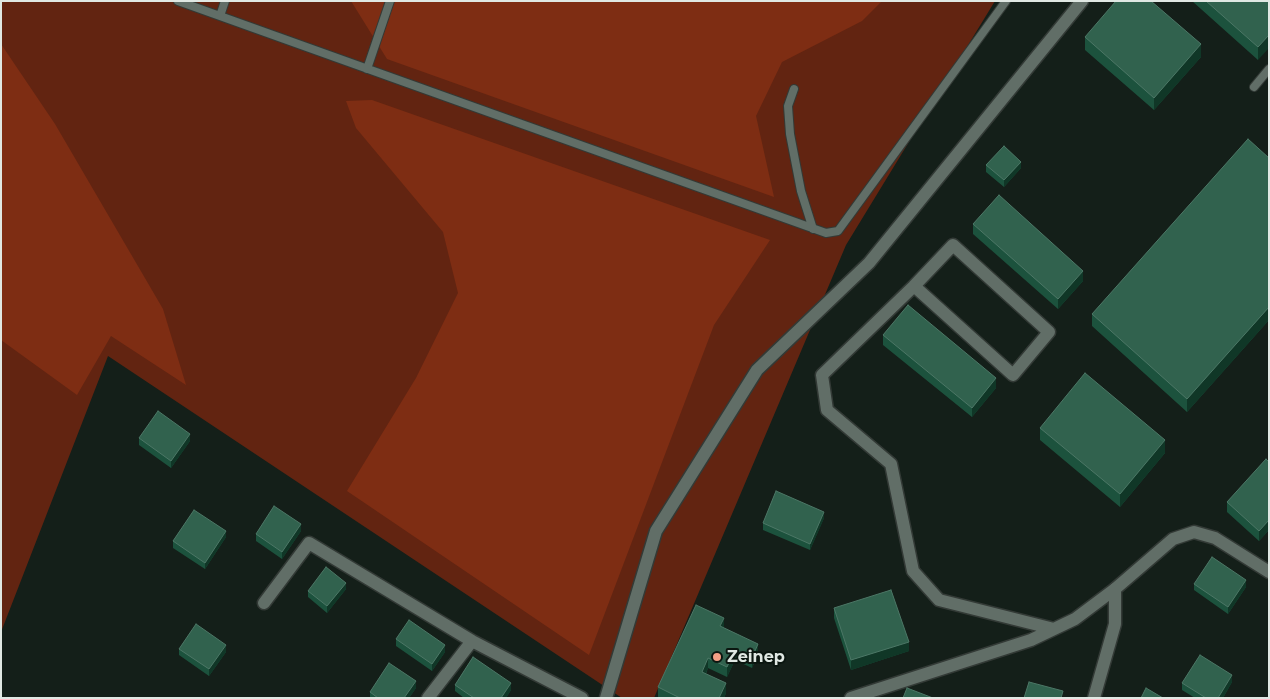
<!DOCTYPE html>
<html>
<head>
<meta charset="utf-8">
<style>
	body { margin:0 }
	#map { position:relative; width:1270px; height:699px; overflow:hidden; background:#141f19; font-family:Montserrat,sans-serif }
	canvas { display:block }
	.frame { position:absolute; inset:0; border:2px solid #e0e8e3; pointer-events:none }
</style>
</head>
<body>
<div id="map">
<canvas width="1270" height="699"></canvas>
<div class="frame"></div>
</div>
<script>
const ctx = document.querySelector('canvas').getContext('2d');
ctx.lineJoin = 'round';
function paint(path, color) {
  ctx.fillStyle = color;
  ctx.fill(path, 'evenodd');
}
function poly(rows) {
  const path = new Path2D();
  for (const r of rows) {
    path.moveTo(r[0], r[1]);
    for (let i = 2; i < r.length; i += 2) path.lineTo(r[i], r[i + 1]);
  }
  return path;
}
function strokePath(path, color, width, dash) {
  ctx.strokeStyle = color;
  ctx.lineWidth = width;
  ctx.lineCap = dash ? 'butt' : 'round';
  ctx.setLineDash(dash || []);
  ctx.stroke(path);
}
function write(font, color, halo, rows, align = 'center') {
  ctx.font = font + ' Montserrat,sans-serif';
  ctx.lineWidth = 4;
  ctx.setLineDash([]);
  ctx.textBaseline = 'middle';
  ctx.strokeStyle = halo;
  ctx.fillStyle = color;
  for (const [text, x, y, turn = 0] of rows) {
    ctx.save();
    ctx.translate(x, y);
    ctx.rotate((+turn || 0) * Math.PI / 180);
    ctx.textAlign = isNaN(turn) ? turn : align;
    if (halo) ctx.strokeText(text, 0, 0);
    ctx.fillText(text, 0, 0);
    ctx.restore();
  }
}
const green = poly([
	[1,1,995,1,846,245,654,698,622,698,108,356,1,632]
]);
const forest = poly([
	[351,1,882,1,862,21,782,62,756,116,774,197,387,59],
	[1,44,55,124,163,309,186,385,111,336,77,395,1,340],
	[372,100,770,240,714,325,589,655,347,491,416,378,458,293,443,232,356,128,346,101]
]);
const service = poly([
	[178,1,826,233,838,231,1006,1],
	[220,16,225,1],
	[367,69,390,1],
	[1254,87,1269,69],
	[794,89,788,106,790,134,801,191,813,229]
]);
const minor = poly([
	[914,286,953,245,1049,332,1013,375,914,286,822,375,827,410,891,464,913,571,939,600,1054,629],
	[264,603,309,543,472,641],
	[428,698,472,641,582,698],
	[606,698,656,531,757,370,869,263,1082,1],
	[851,698,1031,640,1075,619,1115,589]
]);
const tertiary = poly([
	[1094,698,1115,624,1115,589,1173,539,1194,532,1215,538,1269,572]
]);
const wall = poly([
	[1192,1,1269,1,1258,60],
	[1085,37,1201,57,1154,110,1085,50],
	[1269,158,1269,320,1187,412,1092,326,1092,314],
	[986,165,1021,168,1004,187,986,172],
	[973,224,1083,281,1058,309,973,234],
	[883,335,996,388,972,417,883,345],
	[1040,428,1165,453,1120,507,1040,440],
	[139,438,190,441,171,468,139,445],
	[1269,462,1269,530,1259,541,1227,512,1227,502],
	[824,518,810,550,763,530,763,523],
	[301,531,282,559,256,541,256,534],
	[226,537,205,569,173,548,173,541],
	[1194,584,1246,587,1228,614,1194,590],
	[346,589,327,613,308,597,308,591],
	[834,608,909,651,851,670,834,618],
	[724,628,758,654,752,668,735,660,727,677,708,668,706,674,726,693,724,698,658,697,658,687],
	[396,639,445,652,432,671,396,646],
	[179,649,226,652,209,676,179,655],
	[1232,682,1223,698,1195,698,1182,690,1182,683],
	[455,685,511,690,506,698,464,698,455,691],
	[416,688,409,698,370,698,370,692]
]);
const shadedWall = poly([
	[1269,35,1269,48,1258,60,1258,47],
	[1201,44,1201,57,1154,110,1154,98],
	[1021,162,1021,168,1004,187,1004,180],
	[1083,271,1083,281,1058,309,1058,299],
	[1269,307,1269,320,1187,412,1187,399],
	[996,378,996,388,972,417,972,408],
	[190,434,190,441,171,468,171,461],
	[1165,440,1165,453,1120,507,1120,494],
	[824,512,824,518,810,550,810,544],
	[1269,520,1269,530,1259,541,1259,531],
	[301,524,301,531,282,559,282,552],
	[226,531,226,537,205,569,205,563],
	[1246,580,1246,587,1228,614,1228,607],
	[346,583,346,589,327,613,327,606],
	[724,618,724,628,720,626],
	[909,642,909,651,851,670,851,660],
	[758,644,758,654,752,668,752,658],
	[226,645,226,652,209,676,209,669],
	[445,645,445,652,432,671,432,664],
	[735,650,735,660,727,677,727,667],
	[708,658,708,668,702,682,702,672],
	[1232,675,1232,682,1223,698,1218,698],
	[416,681,416,688,409,698,404,698],
	[511,683,511,690,506,698,501,698],
	[726,683,726,693,724,698,719,698]
]);
const building = poly([
	[1116,1,1151,1,1201,44,1154,98,1085,37,1116,1],
	[1206,1,1269,1,1269,35,1258,47,1206,1],
	[1248,139,1269,158,1269,307,1187,399,1092,314,1248,139],
	[1004,146,1021,162,1004,180,986,165,1004,146],
	[999,195,1083,271,1058,299,973,224,999,195],
	[908,305,996,378,972,408,883,335,908,305],
	[1085,373,1165,440,1120,494,1040,428,1085,373],
	[158,411,190,434,171,461,139,438,158,411],
	[1266,459,1269,462,1269,520,1259,531,1227,502,1266,459],
	[776,491,824,512,810,544,763,523,776,491],
	[274,506,301,524,282,552,256,534,274,506],
	[194,510,226,531,205,563,173,541,194,510],
	[1212,557,1246,580,1228,607,1194,584,1212,557],
	[326,567,346,583,327,606,308,591,326,567],
	[891,590,909,642,851,660,834,608,891,590],
	[696,605,724,618,720,626,758,644,752,658,735,650,727,667,708,658,702,672,726,683,719,698,680,698,658,687,696,605],
	[409,620,445,645,432,664,396,639,409,620],
	[196,624,226,645,209,669,179,649,196,624],
	[1200,655,1232,675,1218,698,1206,698,1182,683,1200,655],
	[473,657,511,683,501,698,474,698,455,685,473,657],
	[389,663,416,681,404,698,378,698,370,692,389,663],
	[1029,682,1063,691,1061,698,1024,698,1029,682],
	[907,688,933,698,903,698,907,688],
	[1146,688,1163,698,1141,698,1146,688]
]);
const markers = [
	[717,657,5,"#f39f85"]
];
const poiNames = [
	["Zeinep",727,657]
];
paint(green, '#622411');
paint(forest, '#7e2d13');
strokePath(service, '#333a36', 10);
strokePath(minor, '#333a36', 15);
strokePath(tertiary, '#333a36', 15);
strokePath(service, '#616e67', 8);
strokePath(minor, '#616e67', 12);
strokePath(tertiary, '#616e67', 12);
paint(wall, '#1c523d');
paint(shadedWall, '#103727');
paint(building, '#31624e');
strokePath(building, '#4c7766', 1);
for (const [x, y, r, color] of markers) {
  const dot = new Path2D();
  dot.arc(x, y, r, 0, 2 * Math.PI);
  ctx.fillStyle = color;
  ctx.fill(dot);
  strokePath(dot, '#0b1610', 2);
}
write('bold 16px', '#e0e8e3', '#0b1610', poiNames, 'left');
</script>
</body>
</html>
